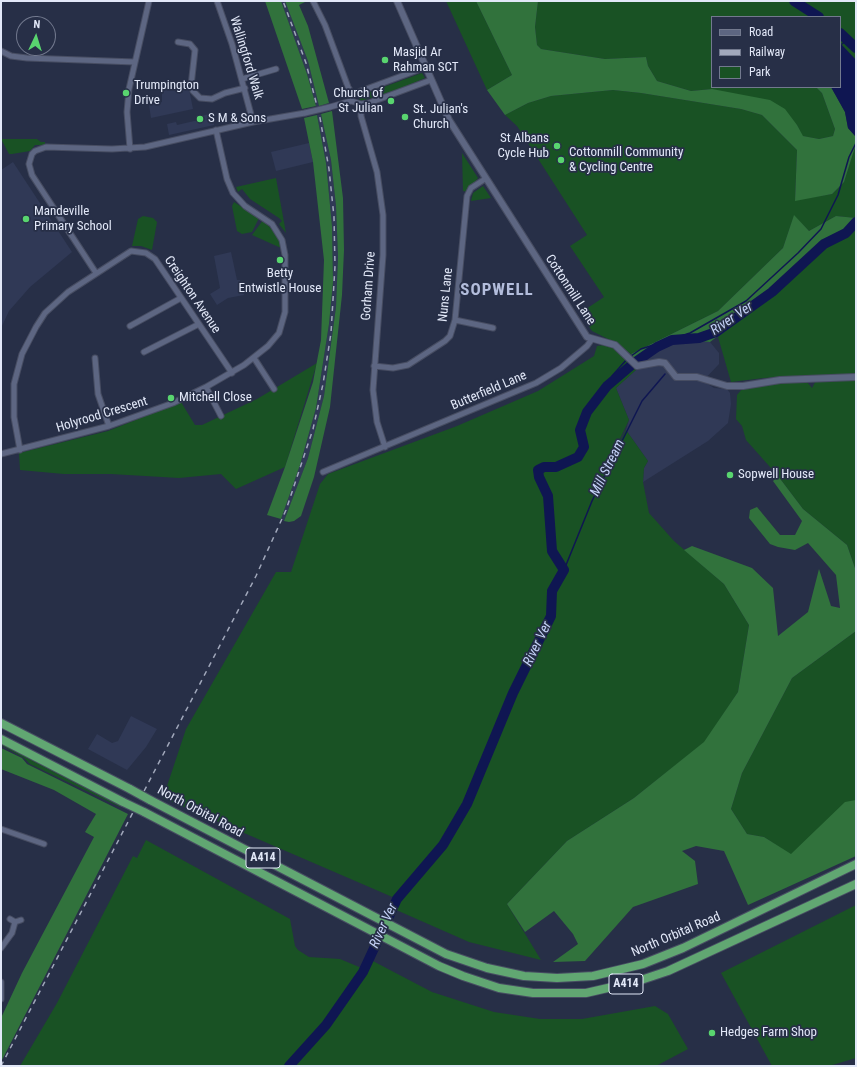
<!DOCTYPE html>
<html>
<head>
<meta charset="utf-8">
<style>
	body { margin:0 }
	#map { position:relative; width:857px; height:1067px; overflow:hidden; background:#272f47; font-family:"Roboto Condensed",sans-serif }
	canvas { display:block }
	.frame { position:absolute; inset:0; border:2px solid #e2e8f8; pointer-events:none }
	.legend { position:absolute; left:711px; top:16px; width:130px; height:72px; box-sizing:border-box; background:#272f47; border:1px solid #72798e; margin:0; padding:5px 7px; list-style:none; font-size:12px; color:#e2e8f8 }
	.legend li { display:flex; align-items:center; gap:8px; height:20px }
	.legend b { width:20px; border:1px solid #72798e }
	.north { position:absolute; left:16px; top:16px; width:40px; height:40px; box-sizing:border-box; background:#272f47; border:1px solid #72798e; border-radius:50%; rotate:4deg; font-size:11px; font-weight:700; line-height:16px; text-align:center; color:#e2e8f8 }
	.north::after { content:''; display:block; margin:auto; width:14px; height:18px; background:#59d56f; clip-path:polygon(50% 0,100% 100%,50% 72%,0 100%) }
</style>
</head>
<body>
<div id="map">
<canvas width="857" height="1067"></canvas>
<div class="frame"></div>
<ul class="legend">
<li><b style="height:5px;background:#5d6682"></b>Road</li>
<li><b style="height:5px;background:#a1a8bb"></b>Railway</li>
<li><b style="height:11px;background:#195224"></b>Park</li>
</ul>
<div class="north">N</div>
</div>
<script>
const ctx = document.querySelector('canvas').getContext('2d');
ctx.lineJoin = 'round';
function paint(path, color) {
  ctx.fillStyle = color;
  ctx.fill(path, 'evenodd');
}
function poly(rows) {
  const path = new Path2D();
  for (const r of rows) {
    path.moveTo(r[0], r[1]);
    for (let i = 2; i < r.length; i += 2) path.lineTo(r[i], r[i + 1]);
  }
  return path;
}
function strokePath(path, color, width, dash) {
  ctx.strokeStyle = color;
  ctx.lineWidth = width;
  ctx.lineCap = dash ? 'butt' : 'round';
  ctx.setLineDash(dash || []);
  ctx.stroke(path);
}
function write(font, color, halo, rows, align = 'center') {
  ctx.font = font + ' "Roboto Condensed",sans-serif';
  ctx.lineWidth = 3.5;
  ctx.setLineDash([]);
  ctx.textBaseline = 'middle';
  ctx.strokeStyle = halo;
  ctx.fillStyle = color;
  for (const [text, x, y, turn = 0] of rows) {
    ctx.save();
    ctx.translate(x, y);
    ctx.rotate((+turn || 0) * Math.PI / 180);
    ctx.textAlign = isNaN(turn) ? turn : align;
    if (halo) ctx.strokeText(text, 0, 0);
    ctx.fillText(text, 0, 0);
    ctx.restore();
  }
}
const built = poly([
	[281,1,285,1,308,61,319,106,316,106,307,74],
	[188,84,193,109,151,118,149,105,162,102,162,89],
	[212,113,214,125,169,135,167,124,176,122,177,125,203,119,202,116],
	[321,114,331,160,336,206,338,257,336,307,324,396,308,458,284,521,281,519,300,465,316,408,329,324,333,282,332,226,326,163,317,115],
	[309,143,313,162,276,171,271,152],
	[13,162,72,252,30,287,9,311,1,328,1,170],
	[231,252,237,280,240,280,244,295,228,298,217,305,210,294,220,288,214,256],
	[688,340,710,342,719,353,719,364,703,381,714,388,727,389,730,393,731,404,728,423,708,441,643,482,644,468,648,461,626,430,629,420,616,388,636,370,640,360,656,349,672,342],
	[131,716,157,729,146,747,127,770,88,749,97,734,112,743,118,741]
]);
const green = poly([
	[446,1,476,1,512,75,487,90],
	[538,1,856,1,856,60,840,43,840,17,712,17,712,87,816,87,822,93,835,129,833,136,819,139,802,136,797,125,712,89,691,91,657,81,648,66,646,57,605,59,541,49,537,45,535,27],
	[422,73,425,78,402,88,361,101,359,99,359,96],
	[613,90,641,93,741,109,762,115,797,150,795,200,832,194,844,182,856,144,856,218,836,216,809,231,794,216,783,248,718,311,631,354,612,341,592,331,580,313,604,297,570,246,587,235,517,126,505,115,528,103,551,96],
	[1,139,37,139,41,142,45,142,45,145,35,145,30,151,12,154,9,154],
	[462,153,478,178,467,192,463,191],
	[276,178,286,233,279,224,282,221,279,218,250,199,242,189,238,192,236,187],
	[483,186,491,198,471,201,473,193],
	[234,202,259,218,252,232,242,234,237,231,232,206],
	[143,216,153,218,157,222,152,250,141,246,132,246,138,219],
	[263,220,278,236,281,248,252,235],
	[856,224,856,571,847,545,803,509,778,476,746,440,742,426,736,419,737,395,742,389,778,383,807,382,812,388,819,375,764,378,731,382,718,337,761,303,824,247,847,235],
	[604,345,616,349,636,370,616,388,629,420,603,475,626,430,648,461,644,468,643,482,649,513,674,541,724,584,749,625,738,692,705,742,634,798,567,841,507,904,541,960,469,942,394,909,397,899,163,798,186,729,276,572,291,572,320,484,328,474,457,426,538,391,594,356,597,346],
	[317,363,285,467,236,489,221,474,179,478,111,474,64,474,20,470,19,453,108,431,181,402,195,425,202,425,257,399],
	[856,631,856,837,791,855,764,837,747,834,731,809,742,773,792,678],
	[1,742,121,805,120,807,30,764,24,758,1,745],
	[146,840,290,919,295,946,298,950,309,957,340,959,364,969,369,959,432,992,494,1012,540,1019,582,1019,655,1006,668,1014,688,1049,656,1066,20,1066,57,1003,133,856,137,858],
	[856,905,856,1058,829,1066,772,1066,721,973]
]);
const forest = poly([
	[265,1,281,1,307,74,316,106,302,109],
	[285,1,307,1,299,5,308,26,329,103,319,106,308,61],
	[476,1,538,1,535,27,537,45,541,49,605,59,646,57,648,66,657,81,691,91,712,89,770,100,785,109,797,125,803,136,819,139,833,136,835,129,822,93,816,87,831,87,845,112,848,128,856,137,856,144,844,182,832,194,795,201,797,150,762,115,741,109,641,93,613,90,551,96,528,103,505,115,487,90,512,75],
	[332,111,343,198,344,250,342,295,330,407,314,477,301,516,294,521,289,522,284,521,308,458,324,396,336,307,338,257,336,206,331,160,321,114],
	[317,115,326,163,332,226,333,282,329,324,316,408,300,465,281,519,267,515,285,467,313,382,321,340,324,260,313,162,304,118],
	[794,215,809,231,836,216,856,218,856,224,847,235,824,247,761,303,710,342,688,340,672,342,656,349,640,360,636,360,631,354,718,311,783,248],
	[778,476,803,509,847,545,856,571,856,631,792,678,742,773,731,809,747,834,764,837,791,854,845,802,856,800,856,856,748,905,724,851,696,846,682,851,695,861,698,884,633,907,585,961,553,962,578,944,573,934,554,911,525,932,507,904,567,841,634,798,704,742,738,692,749,625,724,584,684,550,692,546,752,568,773,588,778,636,808,612,819,569,831,606,840,608,836,575,808,543,795,550,778,547,770,544,749,518,750,510,757,507,780,535,795,535,802,521,773,481],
	[1,748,22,758,27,764,128,814,1,1062,1,1018,22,973,94,837,85,832,96,814,54,790,1,769]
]);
const water = poly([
	[840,43,856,60,856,137,848,128,845,112,831,87,840,87]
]);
const stream = poly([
	[842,44,848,39],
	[631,356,641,349,690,333,746,301,798,253,821,229,838,195,849,157,856,143],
	[607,386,612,376,627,359],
	[564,570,592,501,642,401,665,374]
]);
const river = poly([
	[794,1,819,17],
	[840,33,856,48],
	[289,1066,326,1025,363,972,397,899,443,845,467,804,513,693,551,616,552,591,564,570,552,551,548,496,539,477,538,470,544,467,556,467,578,457,584,447,580,430,587,412,607,386,634,363,657,347,672,340,699,338,716,332,772,292,824,244,846,233,856,222]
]);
const minor = poly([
	[217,1,232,44,253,122],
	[313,1,325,25,348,87,353,95],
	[178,42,190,44,195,50,191,86,193,91,200,98,212,99,225,93,245,88],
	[1,51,11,56,27,58,135,62],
	[242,79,276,69],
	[352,98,353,95,361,91,426,67],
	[351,101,361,104,369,103,431,80],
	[361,104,361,116,377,172,383,215,383,255,373,390,377,422,385,447],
	[330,107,351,101],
	[130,149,127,112,129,89,149,1],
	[96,273,32,175,29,164,32,154,35,151,46,147,112,149,145,147,253,122,305,113],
	[455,320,493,328],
	[130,326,181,298],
	[144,352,199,324],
	[95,358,98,394,109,426],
	[254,358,274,389],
	[374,366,393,368,408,365,445,341,450,336,455,320,467,196,471,188,485,179],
	[206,387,221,416],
	[20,450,14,417,14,384,22,354,36,327,45,313,68,292,131,251,146,253,155,259,232,373],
	[1,454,109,426,173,403,206,387,244,365,268,346,279,333,285,312,285,255,282,240,272,224,245,206,233,193,227,179,216,130],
	[323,472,536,383,561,368,587,346,592,339],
	[1,829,44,844],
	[15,922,21,920],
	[1,948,12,933,15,922,10,919],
	[1,982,1,999]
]);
const tertiary = poly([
	[397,1,449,120,587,337,615,345,637,366,659,362,665,363,676,377,697,377,727,386,743,386,780,380,856,377]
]);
const trunk = poly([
	[1,723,130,789],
	[1,739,123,802],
	[150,800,446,954,487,968,524,976,557,978,593,976,643,964,683,948,856,864],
	[144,812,439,966,463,976,499,988,533,993,586,993,638,981,668,971,856,884]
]);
const rail = poly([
	[1,1066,256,576,286,510,313,429,323,384,331,333,335,266,334,217,329,169,320,118,306,63,283,1]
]);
const minorBridge = poly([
	[305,113,330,107]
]);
const trunkBridge = poly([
	[130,789,150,800],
	[123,802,144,812]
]);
const markers = [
	[385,60,4,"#59d56f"],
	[126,93,4,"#59d56f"],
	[391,101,4,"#59d56f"],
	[405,117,4,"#59d56f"],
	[200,119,4,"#59d56f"],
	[557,146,4,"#59d56f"],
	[561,160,4,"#59d56f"],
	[26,219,4,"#59d56f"],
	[280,260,4,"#59d56f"],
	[171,398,4,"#59d56f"],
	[730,475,4,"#59d56f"],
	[712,1033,4,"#59d56f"]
];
const shields = [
	[263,858,34],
	[626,984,34]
];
const shieldNames = [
	["A414",263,858],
	["A414",626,984]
];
const poiNames = [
	["Masjid Ar",393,53],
	["Rahman SCT",393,68],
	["Trumpington",134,86],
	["Drive",134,101],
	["Church of",383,94,"right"],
	["St Julian",383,109,"right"],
	["St. Julian's",413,110],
	["Church",413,125],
	["S M & Sons",208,119],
	["St Albans",549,139,"right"],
	["Cycle Hub",549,154,"right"],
	["Cottonmill Community",569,153],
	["& Cycling Centre",569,168],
	["Mandeville",34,212],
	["Primary School",34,227],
	["Betty",280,274,"center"],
	["Entwistle House",280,289,"center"],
	["Mitchell Close",179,398],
	["Sopwell House",738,475],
	["Hedges Farm Shop",720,1033]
];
const streetNames = [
	["Wallingford Walk",246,58,73],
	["Gorham Drive",369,286,-86],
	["Cottonmill Lane",570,290,57],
	["Creighton Avenue",192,295,56],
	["Nuns Lane",446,295,-84],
	["Butterfield Lane",489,391,-23],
	["Holyrood Crescent",102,415,-17],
	["North Orbital Road",200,812,28],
	["North Orbital Road",676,935,-23]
];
const waterNames = [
	["River Ver",732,319,-34],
	["Mill Stream",608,468,-64],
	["River Ver",538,644,-64],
	["River Ver",384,926,-65]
];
const districtNames = [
	["SOPWELL",497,291]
];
paint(built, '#303956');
paint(green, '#195224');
paint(forest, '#31723c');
paint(water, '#0f1652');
strokePath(stream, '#0f1652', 1.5);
strokePath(river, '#0f1652', 10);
strokePath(minor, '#474d62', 7);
strokePath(tertiary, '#474d62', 8);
strokePath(trunk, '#474d62', 10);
strokePath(minor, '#5d6682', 5);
strokePath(tertiary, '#5d6682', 6);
strokePath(trunk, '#61a772', 8);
strokePath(rail, '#a1a8bb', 1.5, [5, 5]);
strokePath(minorBridge, '#474d62', 7, []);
strokePath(trunkBridge, '#474d62', 10, []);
strokePath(minorBridge, '#5d6682', 5);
strokePath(trunkBridge, '#61a772', 8);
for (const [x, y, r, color] of markers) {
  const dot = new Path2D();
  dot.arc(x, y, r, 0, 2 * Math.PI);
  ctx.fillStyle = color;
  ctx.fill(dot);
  strokePath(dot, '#272f47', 1.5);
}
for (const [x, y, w] of shields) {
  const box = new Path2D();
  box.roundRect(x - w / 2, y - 10, w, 20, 3);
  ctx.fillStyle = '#272f47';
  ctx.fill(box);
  strokePath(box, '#e2e8f8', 1);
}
write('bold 12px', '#e2e8f8', null, shieldNames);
write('13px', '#e2e8f8', '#272f47', poiNames, 'left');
write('13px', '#e2e8f8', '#272f47', streetNames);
write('italic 14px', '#c4d1f7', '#272f47', waterNames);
ctx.letterSpacing = '1px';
write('bold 17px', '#b3bddc', '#272f47', districtNames);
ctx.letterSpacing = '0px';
</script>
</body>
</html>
